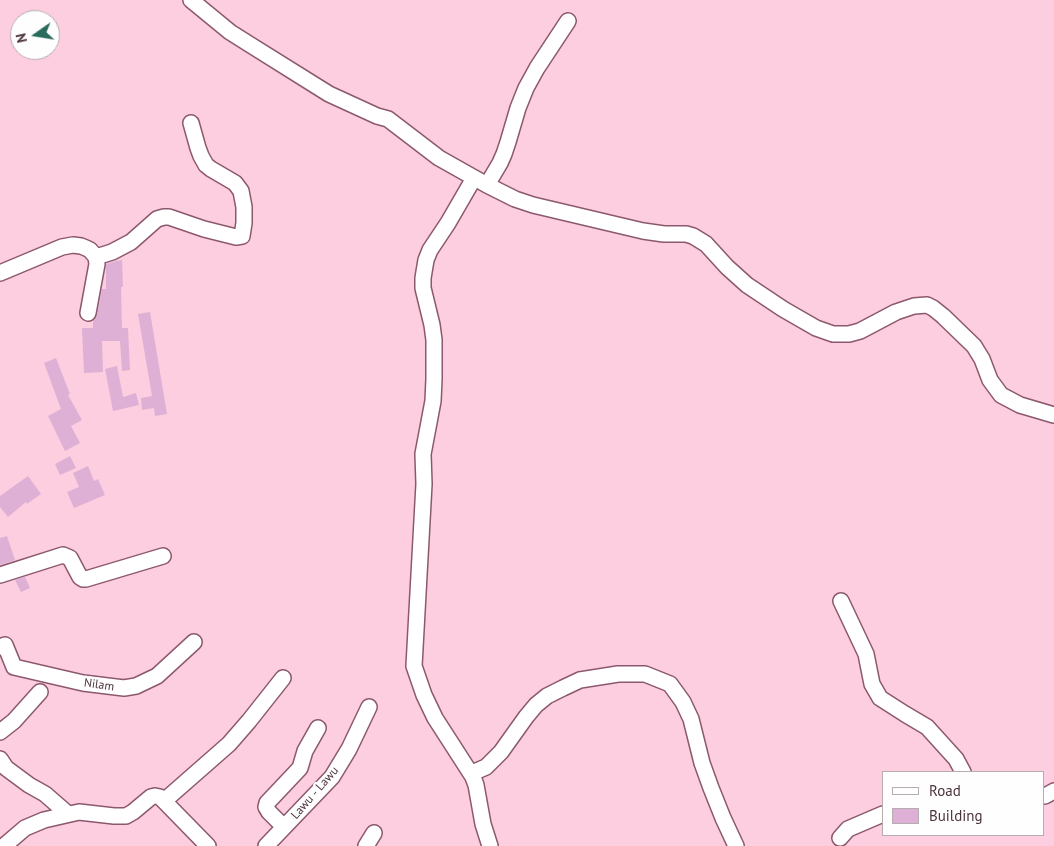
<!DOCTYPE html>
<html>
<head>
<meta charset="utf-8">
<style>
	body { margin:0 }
	#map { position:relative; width:1054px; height:846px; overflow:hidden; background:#fdcedf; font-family:"PT Sans",sans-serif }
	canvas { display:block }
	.legend { position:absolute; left:882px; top:771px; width:162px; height:65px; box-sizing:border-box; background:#fefefe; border:1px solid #b6adb0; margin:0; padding:6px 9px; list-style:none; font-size:15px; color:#4a333c }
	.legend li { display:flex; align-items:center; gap:10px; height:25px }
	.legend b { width:25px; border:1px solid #b6adb0 }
	.north { position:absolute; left:10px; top:10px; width:50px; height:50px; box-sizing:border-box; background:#fefefe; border:1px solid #b6adb0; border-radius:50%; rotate:257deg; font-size:14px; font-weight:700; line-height:20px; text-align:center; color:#4a333c }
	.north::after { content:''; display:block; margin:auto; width:18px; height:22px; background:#2a6c5b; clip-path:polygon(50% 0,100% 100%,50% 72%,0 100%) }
</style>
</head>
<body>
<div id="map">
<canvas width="1054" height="846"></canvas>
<ul class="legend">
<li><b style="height:6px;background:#fff"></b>Road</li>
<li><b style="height:14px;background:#dfb0d5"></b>Building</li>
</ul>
<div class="north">N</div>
</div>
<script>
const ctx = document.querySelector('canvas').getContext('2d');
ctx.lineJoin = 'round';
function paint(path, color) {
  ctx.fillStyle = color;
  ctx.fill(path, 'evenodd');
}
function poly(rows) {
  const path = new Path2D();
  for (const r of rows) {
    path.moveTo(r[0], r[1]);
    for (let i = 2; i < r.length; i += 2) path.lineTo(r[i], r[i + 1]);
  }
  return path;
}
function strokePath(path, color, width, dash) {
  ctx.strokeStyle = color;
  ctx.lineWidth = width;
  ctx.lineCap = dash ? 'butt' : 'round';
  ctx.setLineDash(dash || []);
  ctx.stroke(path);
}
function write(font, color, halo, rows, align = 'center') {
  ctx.font = font + ' "PT Sans",sans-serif';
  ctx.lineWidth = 4.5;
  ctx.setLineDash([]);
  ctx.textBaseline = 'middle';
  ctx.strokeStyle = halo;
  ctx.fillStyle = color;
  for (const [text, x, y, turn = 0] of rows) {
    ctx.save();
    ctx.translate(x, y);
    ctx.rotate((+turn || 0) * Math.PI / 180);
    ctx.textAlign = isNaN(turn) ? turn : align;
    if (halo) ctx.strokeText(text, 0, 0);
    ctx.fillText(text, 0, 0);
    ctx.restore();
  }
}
const building = poly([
	[122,260,123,287,121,287,122,328,128,328,130,370,122,371,120,341,102,341,103,372,84,373,82,328,93,328,93,320,97,315,102,289,106,289,106,264,116,261],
	[150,312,167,414,155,416,154,408,142,410,141,398,152,396,138,314],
	[56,358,70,394,68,395,82,420,71,426,80,443,65,451,48,416,61,409,44,363],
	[117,366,123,397,136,393,139,405,113,411,105,369],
	[70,456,76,468,60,475,55,464],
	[88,466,94,481,98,479,105,495,74,508,67,492,79,487,73,473],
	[28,476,41,494,27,504,26,502,8,517,0,507,0,496],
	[7,536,15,560,0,565,0,538],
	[25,577,30,588,21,592,15,580]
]);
const minor = poly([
	[191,0,230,32,249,44,329,94,377,116,388,119,439,158,487,185,515,199,533,205,643,231,664,234,686,234,693,236,706,244,727,267,747,285,783,309,816,328,833,334,849,334,860,331,896,312,914,306,927,305,933,308,943,316,974,346,982,359,990,380,1001,395,1020,405,1054,415],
	[474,178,448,223,430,250,426,260,423,278,423,288,432,325,434,340,434,379,433,401,423,454,424,484,414,666,424,695,435,718,473,777,476,785,483,824,490,846],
	[487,185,500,163,504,154,508,142,518,108,526,88,537,68,568,21],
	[96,257,112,252,131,242,157,219,164,217,169,217,204,229,236,237,242,236,244,223,244,207,241,191,235,183,211,169,206,165,201,156,198,148,191,123],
	[0,273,62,247,73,245,81,246,86,248,90,250,96,257,97,264,88,313],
	[0,575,63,555,70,558,80,577,83,579,86,579,163,556],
	[841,601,866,654,872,684,880,698,905,714,927,727,956,759,963,772],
	[0,647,5,645,14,667,83,683,124,688,136,686,157,676,194,642],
	[0,732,14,721,40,692],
	[0,759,6,768,29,785,45,794,68,814],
	[472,773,486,767,501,752,526,717,536,705,547,696,563,688,580,680,618,674,645,674,670,684,683,702,691,719,702,763,711,788,723,818,736,846],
	[1043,796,1045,796,1054,791],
	[164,801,229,744,249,721,283,678],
	[284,827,269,812,266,807,267,803,300,768,305,751,318,728],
	[840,838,848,829,883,814],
	[4,846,25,828,44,820,79,812,114,816,126,816,133,812,151,797,155,796,160,797,164,801,208,846],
	[266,846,332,777,349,749,369,707],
	[366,846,374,833]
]);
const streetNames = [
	["Nilam",99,685,8],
	["Lawu - Lawu",315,793,-49]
];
paint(building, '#dfb0d5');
strokePath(minor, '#8c586d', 18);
strokePath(minor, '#fff', 15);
write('12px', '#4a333c', '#fefefe', streetNames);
</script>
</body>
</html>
